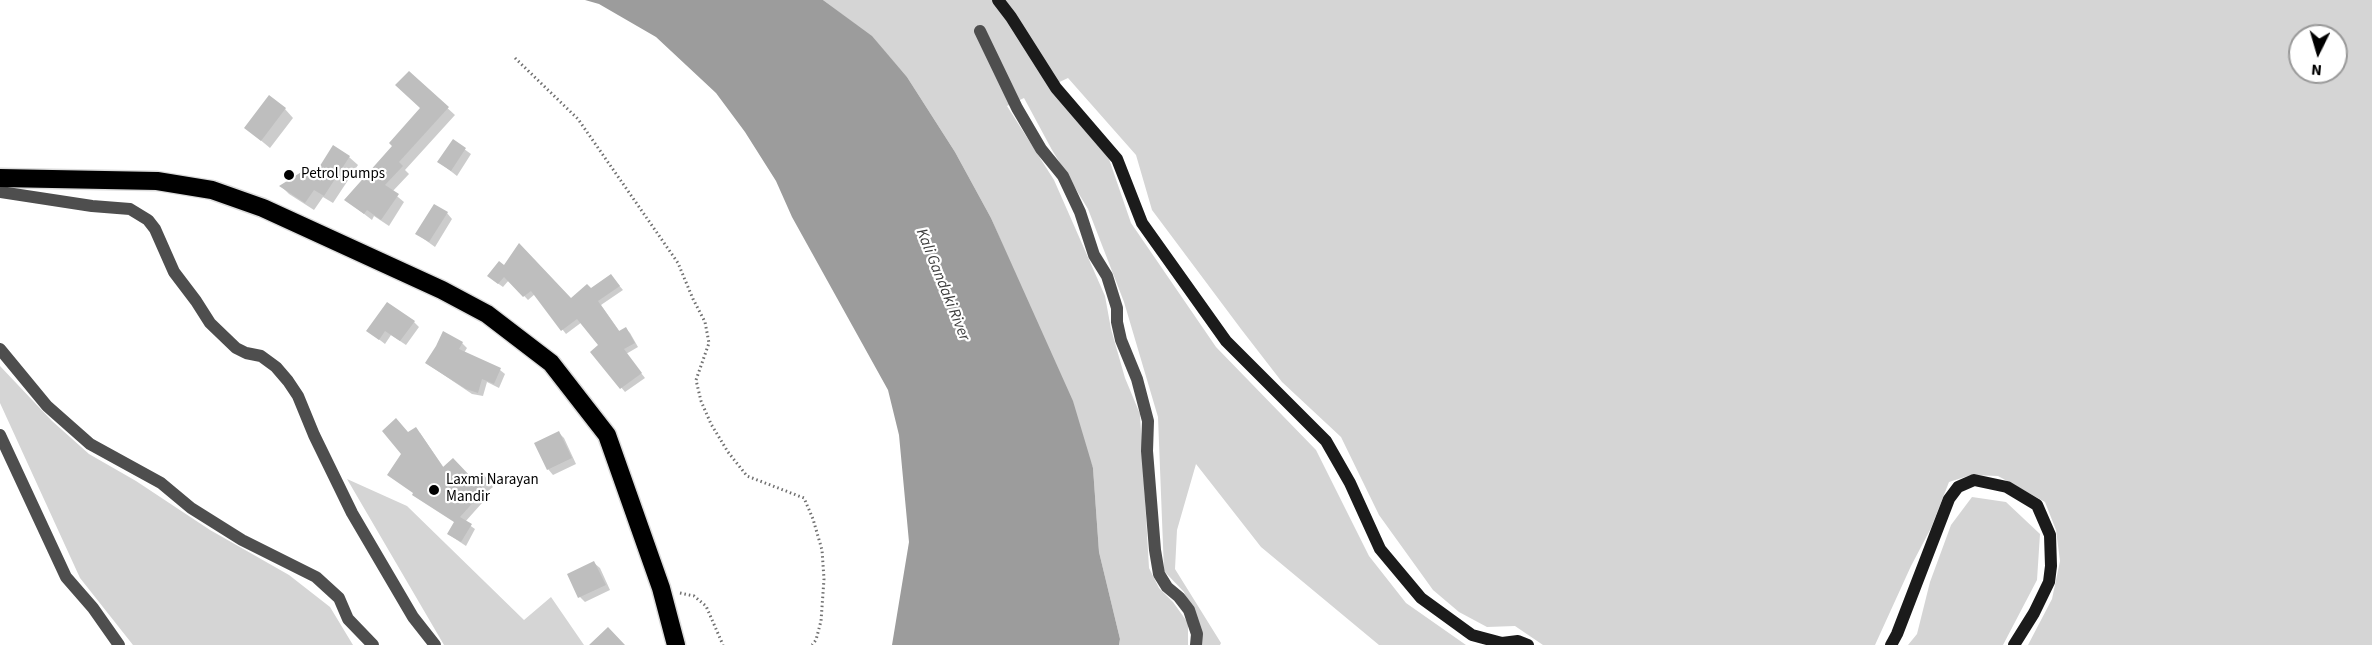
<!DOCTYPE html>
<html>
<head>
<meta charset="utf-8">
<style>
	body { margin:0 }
	#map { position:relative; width:2372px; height:645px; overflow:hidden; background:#fff; font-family:"Source Sans 3",sans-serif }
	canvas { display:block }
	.north { position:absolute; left:2288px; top:24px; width:60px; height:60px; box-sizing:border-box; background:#fff; border:2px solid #999; border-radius:50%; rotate:185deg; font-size:16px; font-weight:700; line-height:24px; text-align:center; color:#000 }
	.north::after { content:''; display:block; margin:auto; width:21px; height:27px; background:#000; clip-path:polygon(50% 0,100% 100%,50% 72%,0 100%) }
</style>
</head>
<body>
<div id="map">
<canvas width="2372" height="645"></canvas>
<div class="north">N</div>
</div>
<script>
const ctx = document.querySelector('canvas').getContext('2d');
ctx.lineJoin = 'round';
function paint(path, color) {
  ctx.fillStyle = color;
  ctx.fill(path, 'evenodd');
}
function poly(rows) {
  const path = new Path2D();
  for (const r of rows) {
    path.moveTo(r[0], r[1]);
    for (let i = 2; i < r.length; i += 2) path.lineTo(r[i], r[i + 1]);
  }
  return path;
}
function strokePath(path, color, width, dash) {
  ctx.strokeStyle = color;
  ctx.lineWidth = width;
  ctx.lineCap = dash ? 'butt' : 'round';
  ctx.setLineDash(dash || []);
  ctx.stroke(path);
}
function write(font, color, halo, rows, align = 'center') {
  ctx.font = font + ' "Source Sans 3",sans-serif';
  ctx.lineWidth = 4.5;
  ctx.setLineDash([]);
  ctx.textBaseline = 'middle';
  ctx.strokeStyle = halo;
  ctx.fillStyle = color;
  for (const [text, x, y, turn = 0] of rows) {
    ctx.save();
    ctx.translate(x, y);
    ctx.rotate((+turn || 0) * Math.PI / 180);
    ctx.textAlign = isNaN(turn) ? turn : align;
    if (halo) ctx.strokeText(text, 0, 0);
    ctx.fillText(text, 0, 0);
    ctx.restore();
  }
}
const green = poly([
	[823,0,2372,0,2372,645,2028,645,2052,599,2060,561,2056,530,2045,502,1998,476,1971,475,1949,482,1931,528,1911,566,1875,645,1543,645,1515,626,1487,627,1459,612,1433,590,1379,515,1341,437,1282,382,1241,329,1152,210,1136,155,1068,78,1049,87,1109,159,1131,223,1216,347,1316,450,1369,556,1406,603,1466,645,1379,645,1261,547,1196,464,1177,530,1175,569,1221,643,1220,645,1199,645,1201,632,1184,592,1164,571,1158,417,1124,302,1088,209,1052,150,1024,98,1007,106,1054,180,1105,296,1111,329,1125,378,1140,414,1149,568,1159,588,1173,602,1188,623,1188,645,1119,645,1120,639,1099,552,1093,468,1030,309,991,218,955,152,907,77,871,36],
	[2300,36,2336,36,2336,72,2300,72],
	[0,366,52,421,89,454,136,481,210,530,289,575,330,607,353,645,133,645,80,578,0,403],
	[347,479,407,506,524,620,551,597,584,645,444,645],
	[1972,497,2006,502,2040,534,2037,580,2003,645,1908,645,1917,634,1930,582,1951,525]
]);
const water = poly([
	[585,0,823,0,872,36,907,77,955,152,991,218,1073,401,1093,468,1099,552,1120,639,1119,645,892,645,909,542,899,435,888,390,792,217,776,181,745,132,716,93,656,37,599,4]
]);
const shadow = poly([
	[409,73,455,115,405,170,409,174,392,192,404,202,389,226,374,216,372,220,346,200,394,146,422,108],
	[285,109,293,118,270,148,246,128],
	[453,141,471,154,457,176,439,162],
	[349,157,358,165,333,203,323,197,314,210,289,194,281,186,313,179],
	[447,213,452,219,435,247,417,234],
	[499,263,571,300,591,290,611,276,623,290,601,305,620,332,626,329,630,333,638,347,626,354,645,378,625,392,592,352,600,346,582,322,566,334,535,294,528,300,509,280,503,287,493,280],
	[414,322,419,327,406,345,391,335,385,344,368,331],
	[462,343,467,348,464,353,500,370,505,374,499,388,487,382,483,396,472,394,426,363],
	[420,433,444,468,472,480,486,478,493,487,478,499,482,503,465,522,475,529,466,546,448,534,455,523,403,454,408,434],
	[559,433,564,438,576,464,553,475,548,469],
	[594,563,600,568,610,590,585,602,580,597]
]);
const building = poly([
	[409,71,449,107,399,162,403,166,385,185,399,194,381,220,367,210,364,214,344,200,392,146,389,143,420,108,395,85],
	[269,95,286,108,261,141,244,128],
	[453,139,466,148,451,171,437,162],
	[333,145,350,156,324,196,314,190,305,203,279,186,303,171,313,177],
	[434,204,448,212,429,242,415,234],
	[519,243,571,298,587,284,591,288,611,274,620,286,598,301,619,331,626,327,635,343,624,349,642,373,620,389,590,352,598,345,577,319,561,331,531,291,523,297,504,277,498,284,487,276,499,261,504,265],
	[387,302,415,321,400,341,385,331,379,340,366,331],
	[443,331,463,342,459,349,501,368,494,384,482,379,478,393,466,389,425,363,436,346],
	[396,418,408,432,416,427,443,467,453,458,472,478,482,472,489,482,474,493,478,497,460,517,472,524,461,542,447,534,454,522,412,495,413,493,387,475,401,454,382,431],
	[559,431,572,458,547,470,534,443],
	[594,561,606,585,578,598,567,574],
	[608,627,625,645,589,645]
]);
const path = poly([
	[515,58,578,119,678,263,693,299,705,322,709,343,696,380,701,401,711,424,728,452,747,476,804,498,813,519,822,550,824,579,821,621,816,640,812,645],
	[680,593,694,596,706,606,723,645]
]);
const street = poly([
	[980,31,1017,108,1041,149,1063,176,1080,212,1094,255,1107,276,1117,308,1117,322,1121,340,1137,379,1148,421,1147,451,1155,550,1159,574,1167,587,1179,597,1189,610,1197,634,1196,645],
	[0,192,92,206,130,209,148,220,155,229,174,272,196,301,210,323,236,348,246,353,261,356,276,367,288,381,298,396,314,435,352,513,413,617,435,645],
	[0,349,47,406,90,444,161,483,191,508,242,540,316,577,339,598,348,619,373,645],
	[0,435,66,577,93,608,119,645]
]);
const secondary = poly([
	[998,0,1011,17,1056,88,1117,159,1142,223,1226,341,1326,441,1350,483,1380,549,1421,598,1472,635,1502,643,1518,641,1528,645],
	[1891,645,1897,634,1949,499,1958,487,1974,480,2007,487,2037,505,2050,535,2051,566,2049,582,2034,613,2014,645]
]);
const highway = poly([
	[0,178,157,181,212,190,263,208,442,290,487,314,551,363,607,435,661,588,676,645]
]);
const markers = [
	[289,175,6,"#000"],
	[434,490,6,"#000"]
];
const poiNames = [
	["Petrol pumps",301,175],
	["Laxmi Narayan",446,481],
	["Mandir",446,498]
];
const waterNames = [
	["Kali Gandaki River",942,285,68]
];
paint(green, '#d5d5d5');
paint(water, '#9c9c9c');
paint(shadow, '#0003');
paint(building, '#bebebe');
strokePath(highway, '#dbdbdb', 21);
strokePath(path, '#707070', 3, [1.5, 3]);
strokePath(street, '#4e4e4e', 12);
strokePath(secondary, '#1b1b1b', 12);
strokePath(highway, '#000', 18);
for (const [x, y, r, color] of markers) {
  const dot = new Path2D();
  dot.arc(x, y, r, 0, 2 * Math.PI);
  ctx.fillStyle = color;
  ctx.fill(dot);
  strokePath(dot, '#fff', 2);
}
write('15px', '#000', '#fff', poiNames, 'left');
write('italic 16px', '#3d3d3d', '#fff', waterNames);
</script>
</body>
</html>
